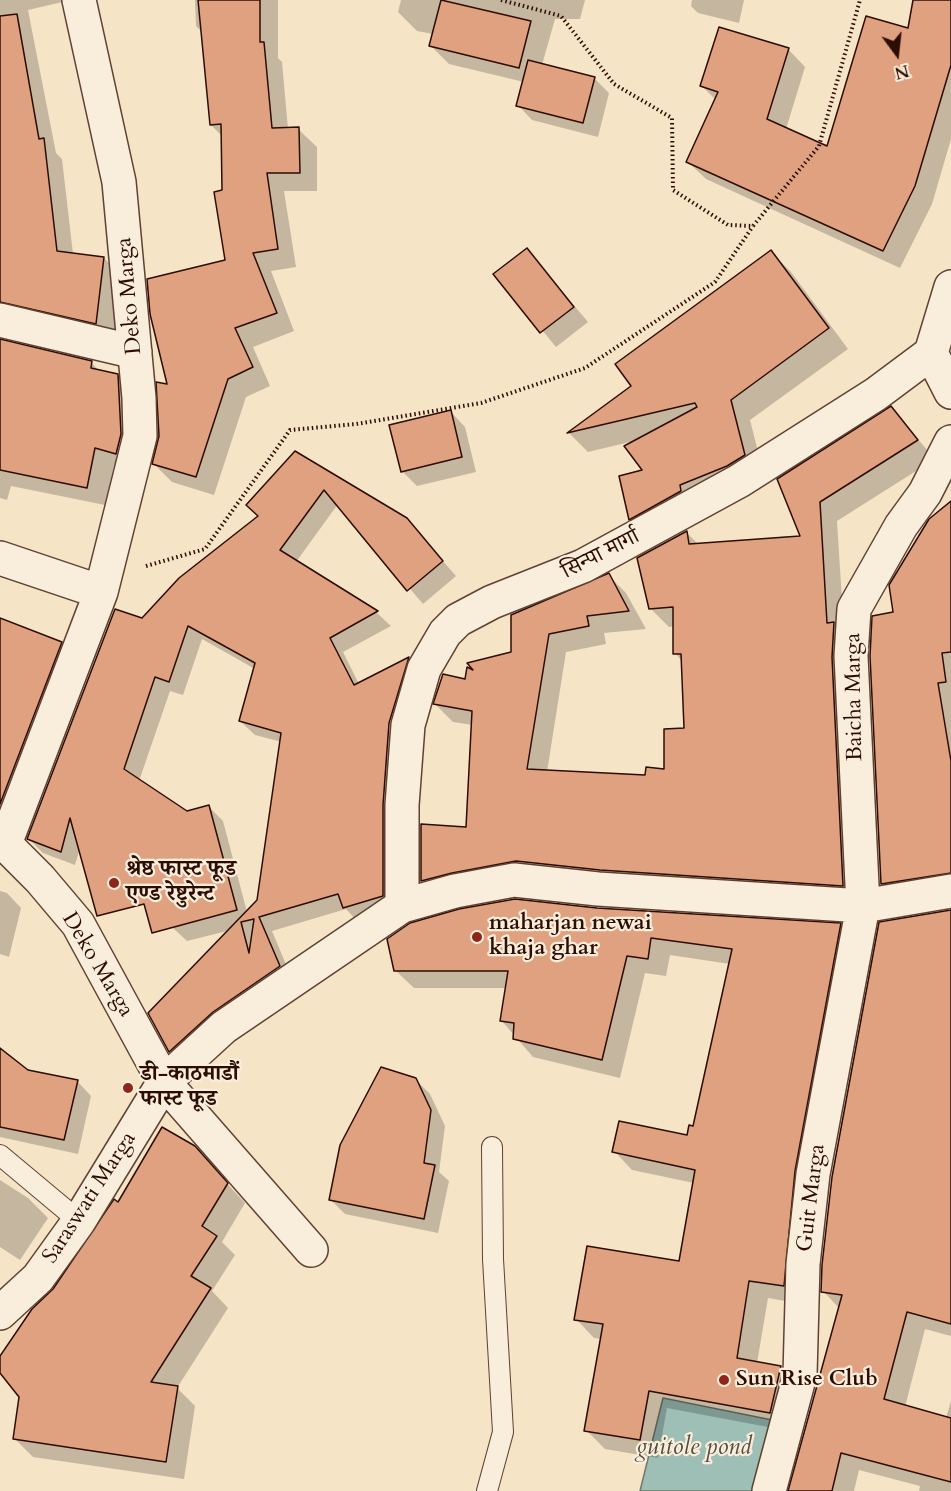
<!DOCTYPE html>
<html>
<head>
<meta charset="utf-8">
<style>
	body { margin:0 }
	#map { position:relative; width:951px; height:1491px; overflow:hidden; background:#f6e4c7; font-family:Cardo,serif }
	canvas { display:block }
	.north { position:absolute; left:867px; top:24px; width:60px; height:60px; -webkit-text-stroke:4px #f9eddb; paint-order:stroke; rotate:165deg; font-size:16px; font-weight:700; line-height:24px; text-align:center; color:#2d0c02 }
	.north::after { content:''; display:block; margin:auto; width:21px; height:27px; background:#2d0c02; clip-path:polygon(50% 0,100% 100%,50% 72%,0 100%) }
</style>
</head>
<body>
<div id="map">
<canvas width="951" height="1491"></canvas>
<div class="north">N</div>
</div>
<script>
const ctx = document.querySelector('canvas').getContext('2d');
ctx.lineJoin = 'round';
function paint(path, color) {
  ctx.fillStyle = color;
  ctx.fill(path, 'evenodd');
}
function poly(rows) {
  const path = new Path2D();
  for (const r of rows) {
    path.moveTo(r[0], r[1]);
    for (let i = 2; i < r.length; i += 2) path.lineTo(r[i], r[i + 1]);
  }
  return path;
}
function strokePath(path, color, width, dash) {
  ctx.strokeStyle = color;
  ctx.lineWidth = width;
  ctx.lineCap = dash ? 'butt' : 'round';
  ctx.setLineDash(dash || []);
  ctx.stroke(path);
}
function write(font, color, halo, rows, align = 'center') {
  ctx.font = font + ' Cardo,"Noto Serif Devanagari",serif';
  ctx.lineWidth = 4.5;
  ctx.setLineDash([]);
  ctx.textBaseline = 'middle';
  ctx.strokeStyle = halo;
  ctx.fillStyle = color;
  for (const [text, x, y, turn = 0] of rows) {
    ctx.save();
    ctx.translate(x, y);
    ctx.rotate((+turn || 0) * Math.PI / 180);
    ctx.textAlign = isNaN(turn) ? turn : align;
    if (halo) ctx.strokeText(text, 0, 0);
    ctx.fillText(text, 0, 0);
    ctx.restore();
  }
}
const water = poly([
	[663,1398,782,1422,760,1491,640,1491,663,1398]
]);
const shadow = poly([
	[0,0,71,0,28,10,56,153,62,159,73,254,104,258,122,277,114,341,0,334],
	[195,0,278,0,278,58,282,62,288,129,298,129,317,147,317,191,284,191,296,267,271,271,294,331,253,347,270,386,246,397,214,495,172,482,154,464,169,386,227,261,222,136,211,125,202,32,196,26],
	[401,0,585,0,580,19,555,19,542,65,594,78,609,93,598,137,532,120,518,105,524,82,449,64,430,45,433,34,417,31,398,12],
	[692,0,744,0,739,23,698,13,691,6],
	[914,0,951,0,951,139,932,204,900,268,706,179,688,162,716,100,702,86,788,49,805,67,786,129,827,148,909,30],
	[527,250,588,322,556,347,496,274],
	[771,252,791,272,848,349,750,420,764,475,650,539,630,519,644,471,634,441,588,452,569,433,633,386],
	[0,341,91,362,100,372,117,375,136,394,135,471,114,465,105,505,11,486,7,500,0,498],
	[891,408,935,459,837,521,861,903,619,888,440,899,422,881,467,828,473,725,453,722,435,704,512,653,608,575,626,593,646,629,604,633,606,644,566,652,547,772,647,777,665,771,685,730,682,661,675,653,675,626,669,627,651,609,687,533,699,545,803,537,779,480],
	[451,412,465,427,476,472,417,486,402,471],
	[295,453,406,519,456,576,423,604,338,504,296,562,377,613,391,626,343,652,359,684,409,659,423,673,397,910,358,922,346,909,272,931,293,981,184,1065,170,1051,150,1013,231,930,187,941,173,928,178,913,80,848,75,865,43,853,29,839,143,620,259,516],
	[202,639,255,669,240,721,255,735,282,742,258,901,247,912,223,821,209,807,186,813,139,781,170,691,183,695],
	[400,682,403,682,389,731,386,730],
	[951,503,951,894,900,902,882,883,894,614],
	[0,626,61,643,76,658,0,838],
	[0,891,7,893,21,908,9,957,0,954],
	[597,909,840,925,858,943,802,1304,768,1298,757,1363,781,1367,799,1386,789,1431,667,1408,658,1458,605,1449,586,1430,602,1339,594,1338,576,1319,680,1263,694,1183,632,1170,614,1151,688,1137,694,1128,730,964,670,955,666,976,645,973,620,1078,533,1057,501,1020,507,988,414,988,395,970],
	[951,912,951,1336,925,1329,905,1407,946,1418,951,1401,951,1491,919,1491,920,1486,859,1470,854,1491,790,1491,840,1309,823,1291],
	[0,1050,28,1071,77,1081,91,1096,78,1154,0,1137],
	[415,1079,430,1094,445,1126,439,1172,449,1181,438,1233,345,1214,330,1199],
	[194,1148,245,1203,222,1242,235,1255,212,1291,228,1308,177,1388,195,1406,184,1479,33,1457,14,1438,21,1396,0,1371,0,1358,118,1204],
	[0,1180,28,1198,48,1218,20,1260,0,1247]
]);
const building = poly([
	[198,0,260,0,260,42,264,42,272,128,299,127,300,173,267,173,278,249,253,253,277,313,235,328,253,367,228,379,196,477,152,464,159,436,156,382,167,384,150,314,147,279,225,260,214,192,222,190,221,124,210,125,198,0],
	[441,0,531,21,519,68,429,46,441,0],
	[913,0,951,0,951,65,915,186,883,251,686,162,718,92,700,86,719,27,789,48,767,119,827,146,866,16,908,28,913,0],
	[17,14,39,139,44,138,57,251,104,257,96,324,0,302,0,16,17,14],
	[528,60,595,77,583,123,516,106,528,60],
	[527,248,574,307,540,333,493,274,527,248],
	[771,250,829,328,731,400,745,455,727,466,680,485,681,491,629,520,619,476,642,470,624,446,697,407,695,403,567,433,631,386,615,364,771,250],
	[0,339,92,361,91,368,118,374,121,434,116,454,95,448,87,488,0,470,0,339],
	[891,406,918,440,820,502,827,623,834,622,832,657,843,886,600,870,516,861,452,873,421,881,421,824,466,827,472,711,433,704,443,674,465,679,467,667,473,670,467,663,511,652,511,615,609,573,629,611,587,616,589,626,549,634,527,769,645,775,646,767,664,769,664,729,684,728,681,654,673,654,673,607,649,609,637,558,687,531,689,544,800,536,777,479,891,406],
	[451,410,462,457,401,472,389,425,451,410],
	[295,451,407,518,443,561,407,591,324,490,280,550,378,611,330,638,354,685,409,657,389,723,383,805,383,896,343,908,338,894,259,917,280,966,213,1012,169,1052,148,1013,257,900,281,733,239,721,255,663,188,626,169,682,155,677,124,769,187,811,209,805,237,910,152,933,144,904,97,916,70,818,61,852,27,839,115,609,142,618,179,578,258,516,246,505,295,451],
	[254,919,249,953,241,922,254,919],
	[951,501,951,652,942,653,946,682,938,683,951,761,951,873,881,884,870,656,872,616,893,612,889,585,929,519,951,501],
	[0,618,62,642,0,804,0,618],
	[515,899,597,908,841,923,795,1171,784,1286,749,1281,737,1358,781,1366,770,1413,649,1391,640,1440,584,1431,603,1324,574,1320,587,1246,679,1261,695,1170,612,1152,619,1121,687,1135,689,1125,693,1126,732,949,651,938,648,959,627,956,602,1060,513,1039,514,1023,500,1021,508,971,394,971,387,939,410,923,459,909,515,899],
	[951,910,951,1324,907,1312,884,1399,951,1418,951,1482,841,1453,832,1491,788,1491,842,1295,821,1292,822,1265,832,1177,879,922,951,910],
	[0,1048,28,1070,78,1080,64,1140,0,1127,0,1048],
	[381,1067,416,1078,431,1110,424,1163,435,1165,424,1219,329,1200,340,1145,381,1067],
	[162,1127,195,1146,228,1183,202,1226,217,1236,191,1276,211,1288,151,1382,178,1386,166,1462,13,1439,19,1397,0,1373,0,1356,32,1309,53,1289,114,1199,118,1202,162,1127]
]);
const path = poly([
	[501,0,561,16,614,84,672,118,673,190,728,225,753,226,819,146,860,0],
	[146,566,205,549,290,430,356,424,481,403,585,368,715,282,753,226]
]);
const service = poly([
	[0,1155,79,1221],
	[487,1491,503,1432,493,1259,492,1147]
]);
const minor = poly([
	[79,0,119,182,139,398,140,436,101,592,5,844,40,879,78,924,164,1082,311,1250],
	[0,320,135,352],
	[931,353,951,392],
	[0,558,101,592],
	[402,906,402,805,408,725,424,669,445,633,458,620,492,602,583,566,739,481,876,394,931,353,951,287],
	[0,1313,38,1278,79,1221,164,1082,224,1027,402,906,455,891,514,880,598,889,863,906,951,891],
	[769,1491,800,1375,803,1264,813,1174,863,906,851,656,854,609,901,526,925,493,951,442]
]);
const markers = [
	[114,883,6,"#8f2418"],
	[477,937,6,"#8f2418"],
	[128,1088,6,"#8f2418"],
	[724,1380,6,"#8f2418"]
];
const streetNames = [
	["Deko Marga",130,296,-95],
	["सिन्पा मार्गा",601,555,-27],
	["Baicha Marga",855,697,-91],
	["Deko Marga",97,965,59],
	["Saraswati Marga",90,1198,-57],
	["Guit Marga",812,1198,-83]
];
const poiNames = [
	["श्रेष्ठ फास्ट फूड",126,870],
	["एण्ड रेष्टुरेन्ट",126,895],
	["maharjan newai",489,924],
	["khaja ghar",489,949],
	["डी-काठमाडौं",140,1075],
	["फास्ट फूड",140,1100],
	["Sun Rise Club",736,1380]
];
const waterNames = [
	["guitole pond",694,1448]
];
paint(water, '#9dbfb5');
strokePath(water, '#70776d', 1.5);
paint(shadow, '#0003');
paint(building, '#dfa180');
strokePath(building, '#2d0c02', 1.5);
strokePath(service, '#5f4233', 22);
strokePath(minor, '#5f4233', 36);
strokePath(path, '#2d0c02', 4, [1.5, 3]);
strokePath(service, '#f9eddb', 20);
strokePath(minor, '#f9eddb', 33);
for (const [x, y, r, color] of markers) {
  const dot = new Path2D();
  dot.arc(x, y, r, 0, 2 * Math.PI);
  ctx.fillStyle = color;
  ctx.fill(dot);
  strokePath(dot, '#f9eddb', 2);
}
write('22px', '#2d0c02', '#f9eddb', streetNames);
write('bold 22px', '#2d0c02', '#f9eddb', poiNames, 'left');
write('italic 24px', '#544b41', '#f9eddb', waterNames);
</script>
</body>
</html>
